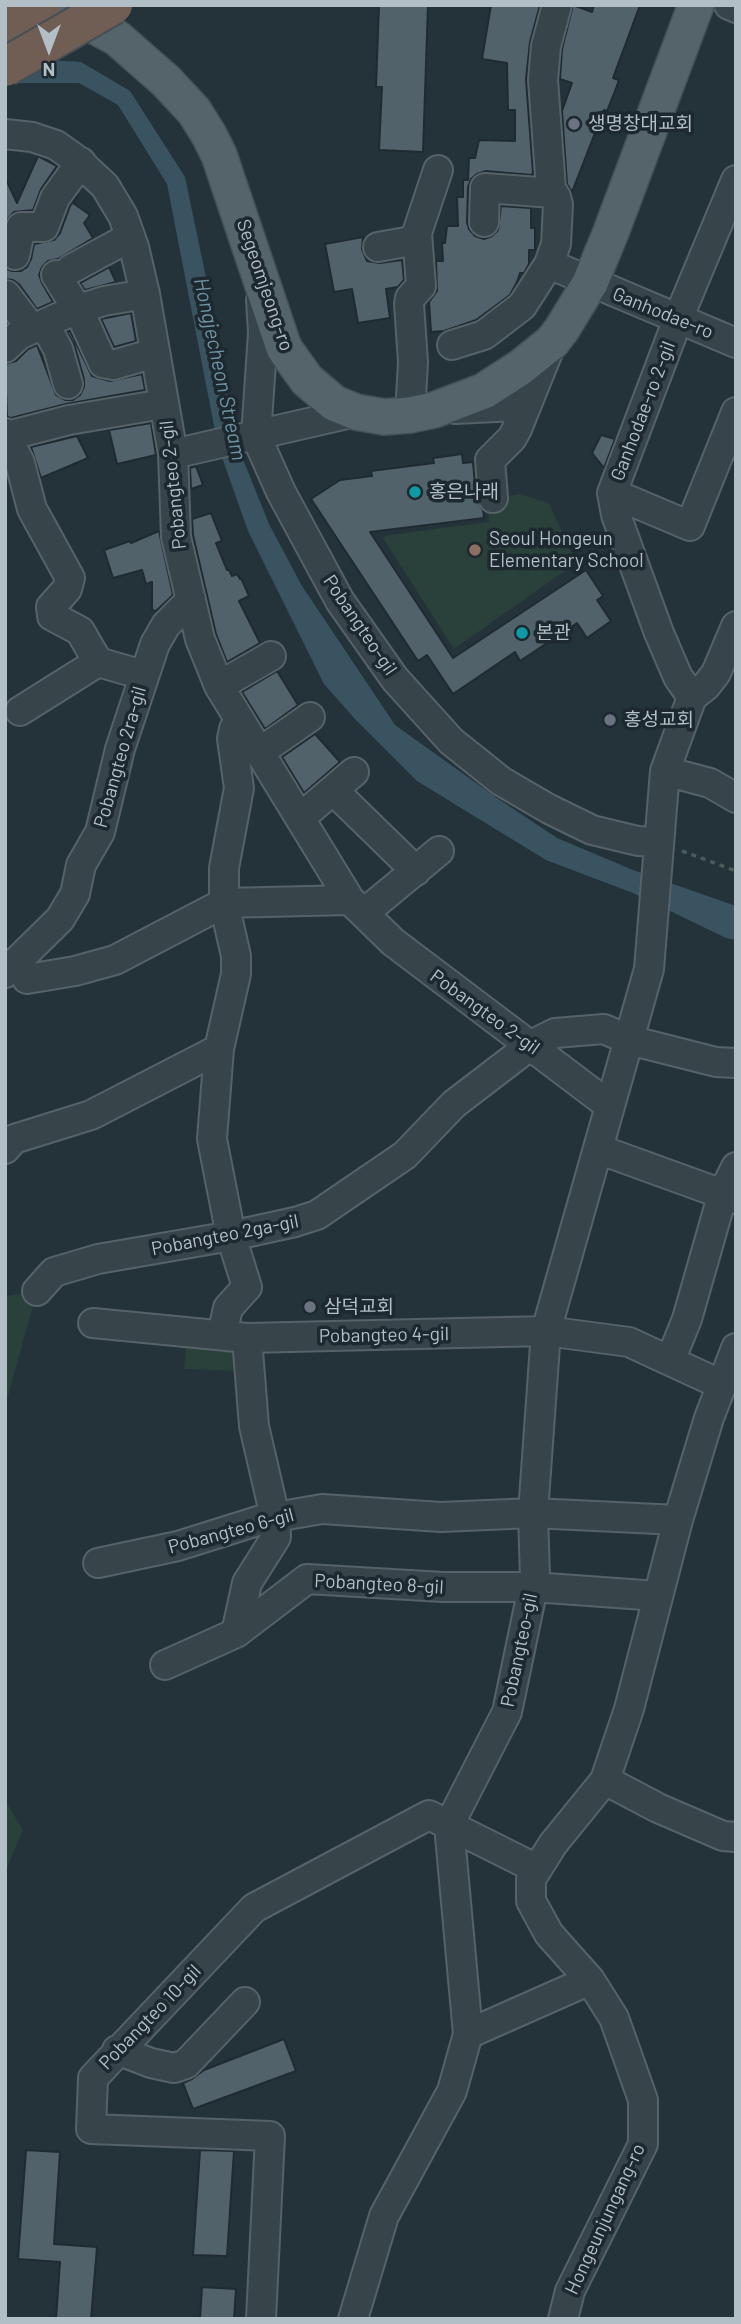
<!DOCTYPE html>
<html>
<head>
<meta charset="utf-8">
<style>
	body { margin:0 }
	#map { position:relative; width:741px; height:2324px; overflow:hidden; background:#24333a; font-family:Barlow,sans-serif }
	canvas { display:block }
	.frame { position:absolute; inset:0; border:7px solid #b3bfc6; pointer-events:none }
	.north { position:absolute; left:14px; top:14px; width:70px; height:70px; -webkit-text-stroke:5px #1d292f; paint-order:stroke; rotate:180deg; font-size:19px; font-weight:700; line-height:28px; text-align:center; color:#b3bfc6 }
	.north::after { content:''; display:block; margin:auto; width:24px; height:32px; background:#b3bfc6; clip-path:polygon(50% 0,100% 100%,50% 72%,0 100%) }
</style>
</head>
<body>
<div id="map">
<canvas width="741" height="2324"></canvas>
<div class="frame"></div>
<div class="north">N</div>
</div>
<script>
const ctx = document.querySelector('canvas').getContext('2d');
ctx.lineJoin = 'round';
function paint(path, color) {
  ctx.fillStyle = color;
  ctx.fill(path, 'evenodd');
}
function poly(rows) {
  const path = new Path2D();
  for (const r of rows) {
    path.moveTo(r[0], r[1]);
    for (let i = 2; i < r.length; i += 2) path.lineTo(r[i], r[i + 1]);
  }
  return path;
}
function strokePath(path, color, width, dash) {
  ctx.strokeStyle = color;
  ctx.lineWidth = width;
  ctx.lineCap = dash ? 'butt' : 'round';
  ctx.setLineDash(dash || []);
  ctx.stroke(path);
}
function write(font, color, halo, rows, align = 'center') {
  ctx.font = font + ' Barlow,"Noto Sans KR",sans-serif';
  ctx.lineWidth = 7;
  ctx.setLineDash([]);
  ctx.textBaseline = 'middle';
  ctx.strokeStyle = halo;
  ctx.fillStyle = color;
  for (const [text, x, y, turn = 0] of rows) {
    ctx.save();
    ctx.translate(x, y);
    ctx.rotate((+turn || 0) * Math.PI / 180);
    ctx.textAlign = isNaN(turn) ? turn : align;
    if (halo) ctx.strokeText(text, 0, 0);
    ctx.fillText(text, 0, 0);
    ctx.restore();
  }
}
const green = poly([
	[520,494,549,503,576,563,454,649,383,538,389,535,489,522,487,499],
	[37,1291,5,1407,5,1296],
	[187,1340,240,1343,243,1371,184,1369],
	[5,1800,23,1830,5,1872]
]);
const water = poly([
	[11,58,81,62,130,91,185,177,219,340,236,442,269,524,302,586,395,725,497,798,557,838,633,870,736,906,736,940,726,938,633,893,546,860,417,781,355,719,324,684,248,531,218,446,167,184,118,105,79,83,8,83]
]);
const building = poly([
	[379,5,428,5,423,152,379,150,382,87,376,87,379,5],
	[491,5,540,5,530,42,526,79,533,173,531,175,486,171,477,174,471,179,468,187,467,222,469,229,475,236,484,239,492,236,498,230,501,206,531,208,531,228,535,228,535,250,529,250,529,264,524,273,520,273,517,282,510,295,476,320,444,331,431,332,429,302,437,291,436,261,443,261,442,243,445,243,447,226,458,226,457,197,463,197,463,180,468,180,469,158,475,158,479,140,515,141,515,110,508,110,507,63,482,59,491,5],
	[573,5,592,12,594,5,640,5,613,78,619,80,615,91,607,111,604,110,572,192,567,184,562,111,572,83,560,79,562,49,573,5],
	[38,156,57,166,41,189,33,210,14,212,5,222,5,177,17,203,38,156],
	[77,196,73,203,90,215,84,223,93,238,58,259,48,261,42,267,39,275,42,283,53,302,37,309,19,284,13,280,5,279,5,268,12,271,21,271,27,267,31,259,34,244,54,240,60,233,70,206,77,196],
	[363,237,362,249,367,261,380,263,402,260,404,280,398,287,386,289,390,318,358,323,352,289,334,292,325,244,363,237],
	[109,267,116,282,85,290,80,283,109,267],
	[131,313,136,341,114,347,101,319,131,313],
	[70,331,92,376,110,381,142,374,145,390,66,404,11,418,7,417,5,364,16,361,28,349,37,345,56,395,65,400,73,400,80,395,84,387,84,379,74,344,67,332,70,331],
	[151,423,156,455,117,464,109,430,151,423],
	[601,435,615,439,604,468,592,453,601,435],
	[77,436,88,458,41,478,31,447,77,436],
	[462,454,463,463,473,462,476,499,483,510,484,518,370,532,453,658,586,570,603,596,597,600,611,621,587,638,577,623,520,661,515,652,453,694,427,655,418,661,311,499,340,480,372,476,371,471,434,463,433,458,462,454],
	[196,466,203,485,191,489,190,468,196,466],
	[211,513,222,541,216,543,227,570,229,570,232,576,237,574,240,579,241,578,249,596,239,601,260,643,227,662,216,634,193,535,192,519,211,513],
	[159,531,173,595,156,611,152,610,152,582,146,584,142,570,113,578,104,550,130,541,131,543,159,531],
	[277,671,298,705,265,729,242,692,277,671],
	[315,734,340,762,304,793,282,757,315,734],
	[284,2039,296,2071,193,2109,183,2083,192,2079,204,2070,284,2039],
	[26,2150,60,2152,54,2244,97,2247,91,2319,56,2319,60,2262,18,2259,26,2150],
	[200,2150,234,2151,227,2256,193,2255,200,2150],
	[202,2287,236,2289,234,2319,200,2319,202,2287]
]);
const path = poly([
	[682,851,736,871]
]);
const minor = poly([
	[729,5,736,8],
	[5,134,32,137,56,145,77,160,105,186,123,216,134,247,145,294,173,454,176,537,200,639,219,686,350,900,393,942,610,1106],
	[484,222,485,188,553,193],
	[378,247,417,240],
	[15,255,21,227,44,227,55,198,81,162],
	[549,264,736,343],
	[71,269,130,237],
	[56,275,81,315,103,363,113,365,155,353],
	[6,295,32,329],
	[261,300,263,333,256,436,281,492,340,601,395,679,451,741,501,781,549,809,592,830,638,841,658,842],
	[44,324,58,349,68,384],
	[452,345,484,335,522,306,549,264,556,244,558,205,556,197,551,189,543,80,546,46,557,5],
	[5,348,19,335,75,310,104,301,145,294],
	[455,409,516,406,519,414,517,429],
	[410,415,413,362,409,304,410,298,421,286,417,233,438,170],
	[5,433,20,463,32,509,70,578,67,589,51,607,52,616,80,631,98,662,143,675],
	[7,436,69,420,163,404],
	[173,454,356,412],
	[612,493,690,526,736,412],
	[493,498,490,460,512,438,517,429,552,342],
	[219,686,271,656],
	[692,697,678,677,659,633,616,515,612,493,678,319,736,180],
	[20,711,98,662],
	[260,752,310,717],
	[665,771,710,783,736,798],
	[334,791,416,871],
	[300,818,354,772],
	[364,913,439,851],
	[5,973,60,919,75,894,81,865,100,832,120,749,155,644,166,625,191,600],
	[27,979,75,971,115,960,224,903,350,900],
	[5,1149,14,1139,91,1115,219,1049],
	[598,1149,736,1199],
	[37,1291,54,1272,98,1259,231,1236,295,1222,317,1215,405,1155,454,1104,531,1045,555,1033,604,1029,629,1040,716,1062,736,1063],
	[93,1323,247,1338,546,1331,629,1342,722,1385],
	[222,1335,228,1308,247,1287,231,1236,212,1139,219,1049,236,974,236,956,224,903,224,868,239,788,232,739,234,729,240,720],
	[670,1361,687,1319,723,1193,736,1167],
	[98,1563,178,1546,264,1519,322,1509,441,1517,533,1513,678,1520],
	[236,1633,247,1583,276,1537,275,1517,254,1426,247,1338],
	[165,1665,236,1633,307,1579,443,1587,533,1587,658,1596],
	[605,1780,658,1808,723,1836,736,1837],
	[468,2034,590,1980],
	[117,2050,151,2063,174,2068,186,2064,245,2002],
	[261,2319,270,2136,91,2129,93,2078,254,1908,429,1815,537,1869],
	[353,2319,384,2216,452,2091,468,2034,449,1825,507,1712,535,1578,533,1513,546,1331,649,969,665,771,692,697,706,686,716,673,736,626],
	[563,2319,570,2291,643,2144,643,2100,614,2018,590,1980,549,1934,531,1901,531,1879,553,1844,605,1780,629,1709,678,1520,709,1418,736,1348]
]);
const major = poly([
	[49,5,63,9,117,38,166,81,194,111,209,135,219,155,284,348,307,380,334,403,356,412,384,417,410,415,434,410,484,391,521,367,552,342,562,329,590,283,611,232,696,5]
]);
const highway = poly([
	[5,25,41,5]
]);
const highwayBridge = poly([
	[5,67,113,5]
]);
const markers = [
	[574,124,7,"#6b7280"],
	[415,492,7,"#0f9aa8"],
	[475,550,7,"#8d6e63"],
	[522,633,7,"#0f9aa8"],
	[610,720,7,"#6b7280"],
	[310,1307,7,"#6b7280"]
];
const poiNames = [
	["생명창대교회",588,124],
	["홍은나래",429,492],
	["Seoul Hongeun",489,539],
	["Elementary School",489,561],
	["본관",536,633],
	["홍성교회",624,720],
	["삼덕교회",324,1307]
];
const streetNames = [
	["Segeomjeong-ro",265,285,71],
	["Ganhodae-ro",663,313,22],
	["Ganhodae-ro 2-gil",643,411,-69],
	["Pobangteo 2-gil",173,485,-96],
	["Pobangteo-gil",360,625,56],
	["Pobangteo 2ra-gil",120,757,-74],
	["Pobangteo 2-gil",485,1012,36],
	["Pobangteo 2ga-gil",225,1235,-11],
	["Pobangteo 4-gil",384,1335,-1],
	["Pobangteo 6-gil",231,1531,-15],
	["Pobangteo 8-gil",379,1584,3],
	["Pobangteo-gil",519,1650,-78],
	["Pobangteo 10-gil",150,2017,-46],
	["Hongeunjungang-ro",605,2219,-65]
];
const waterNames = [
	["Hongjecheon Stream",220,369,78]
];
paint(green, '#2a403b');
paint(water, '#395460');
paint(building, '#52626a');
strokePath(building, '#1f2b31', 2);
strokePath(minor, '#566268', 32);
strokePath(major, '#445056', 38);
strokePath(highway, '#434f55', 42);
strokePath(path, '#485c59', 3.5, [5, 5]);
strokePath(minor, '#37444a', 28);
strokePath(major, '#55646a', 35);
strokePath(highway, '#705e55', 38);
strokePath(highwayBridge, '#434f55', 42, []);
strokePath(highwayBridge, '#705e55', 38);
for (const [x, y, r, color] of markers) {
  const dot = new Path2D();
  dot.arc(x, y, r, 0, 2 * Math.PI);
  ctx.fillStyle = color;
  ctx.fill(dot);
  strokePath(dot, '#1d292f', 2.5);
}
write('19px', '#b3bfc6', '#1d292f', poiNames, 'left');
write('19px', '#b3bfc6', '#1d292f', streetNames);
write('italic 21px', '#6e93a3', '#1d292f', waterNames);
</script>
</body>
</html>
